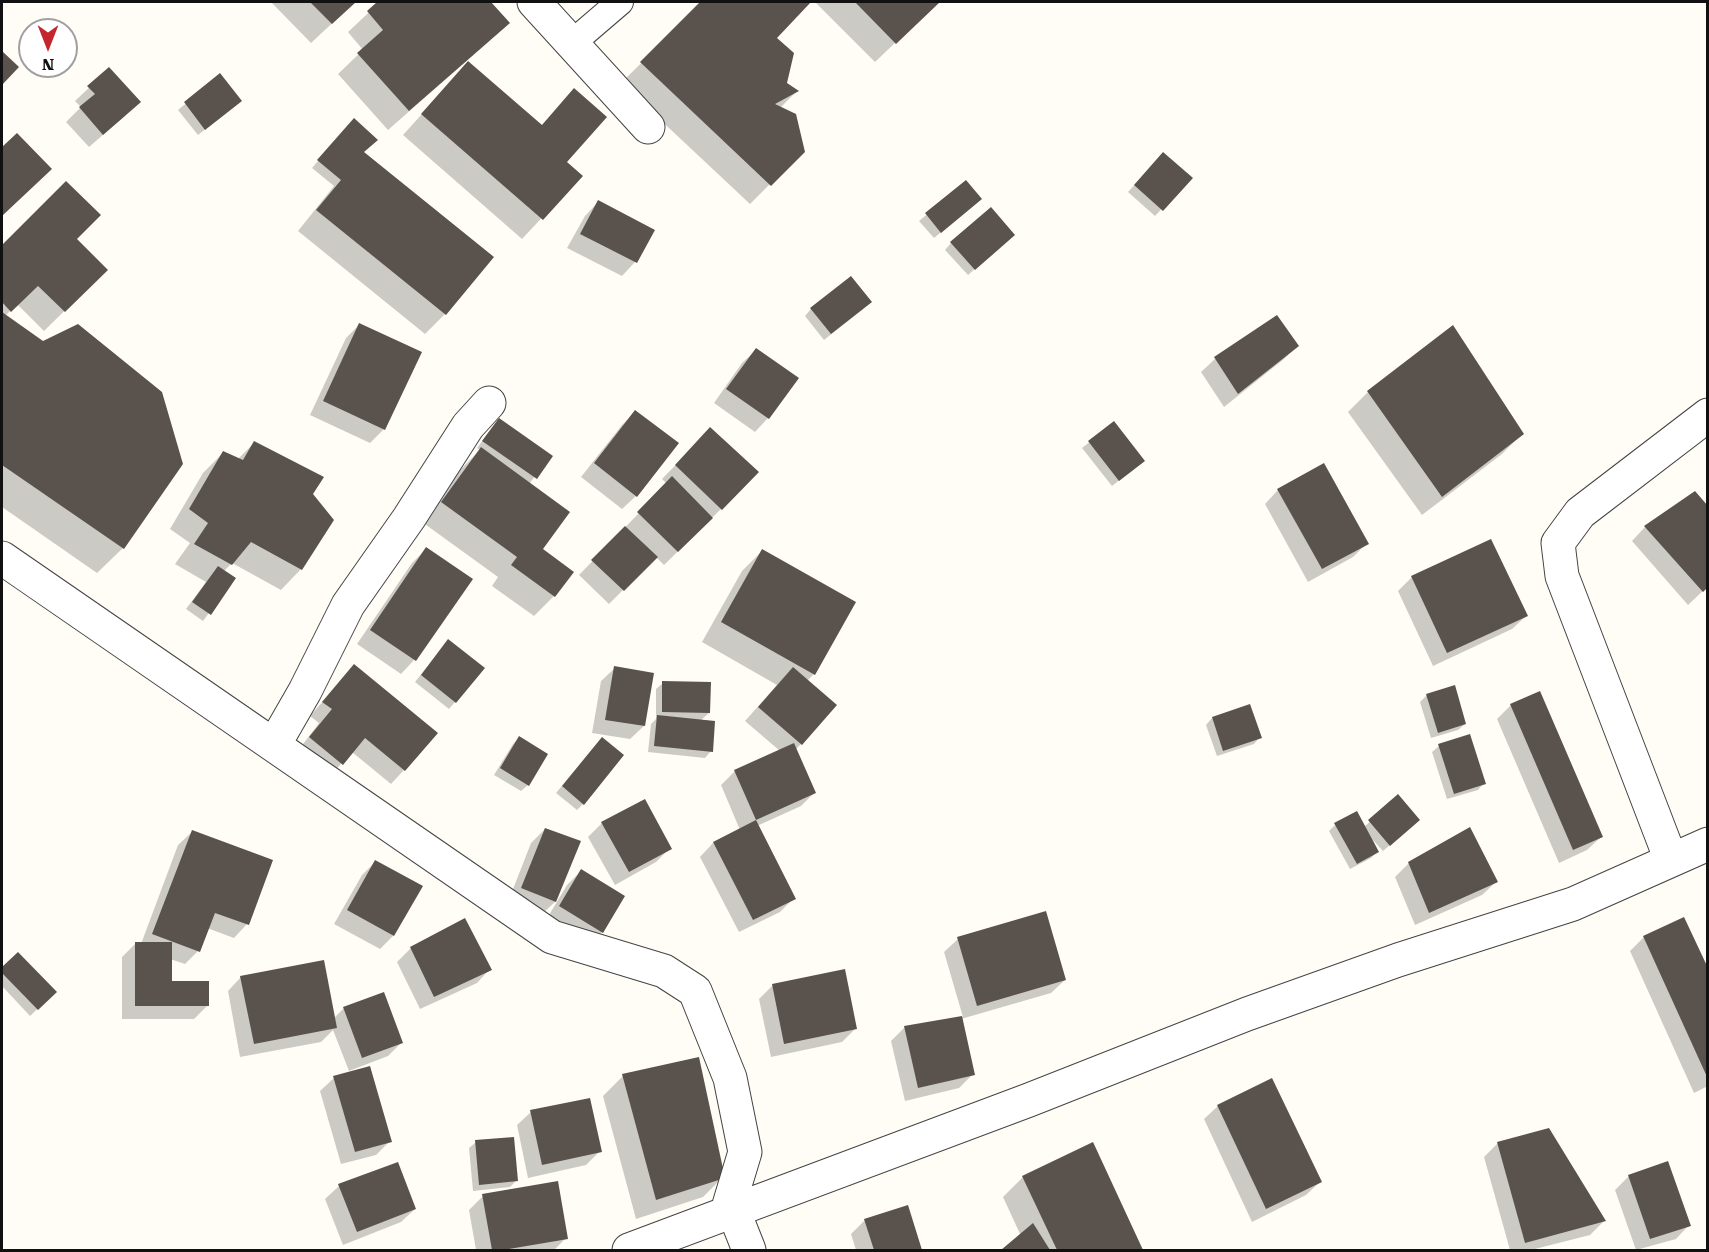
<!DOCTYPE html>
<html>
<head>
<meta charset="utf-8">
<style>
	body { margin:0 }
	#map { position:relative; width:1709px; height:1252px; overflow:hidden; background:#fffdf5; font-family:"Roboto Serif",serif }
	canvas { display:block }
	.frame { position:absolute; inset:0; border:3px solid #111; pointer-events:none }
	.north { position:absolute; left:18px; top:18px; width:60px; height:60px; box-sizing:border-box; background:#fff; border:2px solid #a0a0a0; border-radius:50%; rotate:180deg; font-size:16px; font-weight:700; line-height:24px; text-align:center; color:#111 }
	.north::after { content:''; display:block; margin:auto; width:21px; height:27px; background:#c4262e; clip-path:polygon(50% 0,100% 100%,50% 72%,0 100%) }
</style>
</head>
<body>
<div id="map">
<canvas width="1709" height="1252"></canvas>
<div class="frame"></div>
<div class="north">N</div>
</div>
<script>
const ctx = document.querySelector('canvas').getContext('2d');
ctx.lineJoin = 'round';
function paint(path, color) {
  ctx.fillStyle = color;
  ctx.fill(path, 'evenodd');
}
function poly(rows) {
  const path = new Path2D();
  for (const r of rows) {
    path.moveTo(r[0], r[1]);
    for (let i = 2; i < r.length; i += 2) path.lineTo(r[i], r[i + 1]);
  }
  return path;
}
function strokePath(path, color, width, dash) {
  ctx.strokeStyle = color;
  ctx.lineWidth = width;
  ctx.lineCap = dash ? 'butt' : 'round';
  ctx.setLineDash(dash || []);
  ctx.stroke(path);
}
const shadow = poly([
	[271,2,355,2,311,43],
	[380,2,489,2,508,22,488,42,388,130,338,74,363,50,348,32],
	[703,2,809,2,775,38,785,83,797,91,780,108,803,151,750,204,621,83],
	[815,2,938,2,875,62],
	[468,63,541,126,574,91,565,163,581,176,522,239,403,135],
	[109,69,126,115,89,147,66,122,81,107,75,101],
	[220,75,233,107,198,135,178,110],
	[347,127,362,153,492,258,445,314,425,334,298,231,334,186,312,168],
	[16,135,36,182,2,215,2,149],
	[1157,160,1191,178,1155,216,1128,192],
	[966,182,973,206,934,238,919,221],
	[66,183,75,239,106,270,44,331,17,304,5,316,123,548,97,573,2,507,2,247],
	[598,202,635,262,622,276,567,248,585,216],
	[1006,241,968,275,945,250,951,243],
	[811,309,863,309,824,340,805,316],
	[1276,317,1297,346,1284,359,1224,407,1201,372,1215,359],
	[360,324,384,429,370,443,310,415,346,338],
	[756,350,768,418,755,432,714,403,742,363],
	[1368,392,1522,434,1502,454,1422,515,1348,412],
	[635,412,636,496,622,509,581,477,622,425],
	[499,419,551,456,529,484,541,550,572,572,554,596,534,616,492,586,498,577,422,522,461,469,480,450,477,448],
	[1114,423,1136,467,1112,486,1082,448],
	[254,443,312,494,332,520,301,569,281,590,232,563,223,572,234,579,203,621,186,609,206,582,175,564,190,543,170,529,203,473,223,453,238,459],
	[697,443,721,509,664,565,656,557,609,604,579,575,667,484,662,479],
	[1278,490,1367,543,1353,557,1308,582,1265,504],
	[1645,527,1708,586,1688,605,1632,541],
	[426,549,470,580,414,660,401,674,357,644,412,563],
	[762,551,814,674,807,681,801,744,795,750,814,793,801,806,757,826,794,898,780,912,739,932,700,857,713,843,740,830,721,785,735,771,780,751,745,721,777,685,702,642,742,571],
	[1412,577,1526,616,1512,629,1433,666,1398,591],
	[442,648,455,702,449,709,415,682],
	[354,666,404,770,391,784,352,752,329,777,297,752,319,723,310,716],
	[615,668,644,726,630,739,592,733,601,681],
	[663,683,709,713,700,721,711,751,705,758,648,752,651,724,656,719,656,689],
	[1427,695,1465,724,1458,730,1431,738,1420,702],
	[1511,705,1601,837,1587,850,1559,863,1497,719],
	[1212,718,1260,737,1254,744,1217,756,1206,725],
	[519,738,528,785,521,791,494,775,513,744],
	[595,746,583,804,577,810,556,793],
	[1439,746,1484,783,1478,790,1447,799,1432,752],
	[1398,796,1412,826,1383,851,1372,839,1378,851,1371,858,1350,869,1329,831,1335,825,1364,827],
	[602,823,670,848,656,862,615,885,588,837],
	[545,829,556,901,541,915,508,902,531,843],
	[192,832,247,924,234,938,207,928,198,951,185,964,170,959,170,982,208,1005,194,1019,122,1019,122,957,135,944,141,944,178,845],
	[376,861,393,936,380,949,334,924,362,875],
	[1409,863,1496,882,1482,895,1415,925,1395,877],
	[581,871,602,932,588,946,546,920,567,885],
	[1644,937,1708,972,1708,1086,1694,1093,1630,951],
	[958,939,1065,980,1051,993,961,1019,973,1074,959,1088,905,1101,891,1041,904,1028,963,1017,944,952],
	[411,948,490,969,477,983,420,1009,397,962],
	[18,954,55,992,30,1016,2,986,2,969],
	[241,977,333,1019,343,1009,383,994,401,1043,388,1056,349,1071,333,1030,321,1042,240,1057,228,991],
	[772,986,855,1029,842,1042,771,1057,759,999],
	[623,1076,723,1177,703,1197,636,1219,603,1096],
	[334,1078,390,1141,376,1155,341,1164,320,1091],
	[1218,1106,1320,1182,1306,1195,1252,1222,1204,1119],
	[531,1112,600,1151,586,1165,528,1178,517,1125],
	[476,1142,516,1181,510,1187,473,1191,469,1148],
	[1498,1143,1604,1221,1590,1235,1531,1250,1510,1250,1484,1157],
	[1093,1144,1142,1250,1003,1250,1021,1236,1003,1197,1023,1177],
	[1629,1176,1689,1225,1676,1239,1636,1250,1615,1190],
	[339,1186,415,1209,401,1222,343,1245,325,1199],
	[483,1196,566,1238,554,1250,476,1250,469,1210],
	[907,1207,920,1250,856,1250,851,1234,865,1220]
]);
const building = poly([
	[310,2,356,2,332,24],
	[377,2,491,2,510,23,409,111,357,53,383,30,367,11],
	[700,2,811,2,777,38,794,53,787,83,799,91,775,104,796,114,805,152,771,186,640,62],
	[855,2,940,2,896,44],
	[2,51,19,67,2,85],
	[468,61,542,125,574,88,607,117,567,162,583,176,543,220,421,114],
	[109,67,141,102,103,135,79,107,95,94,87,86],
	[220,73,242,101,205,130,184,102],
	[354,118,378,140,364,152,494,257,446,315,316,210,341,180,317,160],
	[17,133,52,169,2,216,2,147],
	[1163,152,1193,178,1163,211,1134,185],
	[966,180,982,199,941,233,925,213],
	[66,181,101,215,77,239,108,270,65,312,38,286,11,312,2,302,2,245],
	[598,200,655,230,637,263,580,234],
	[991,207,1015,235,975,270,950,242],
	[851,276,872,302,831,334,810,308],
	[2,312,43,341,78,324,162,392,183,464,124,549,2,465],
	[1277,315,1299,346,1238,394,1214,357],
	[359,323,422,352,385,430,323,401],
	[1453,325,1524,434,1442,497,1367,391],
	[756,348,799,378,769,419,726,389],
	[635,410,679,443,637,497,594,463],
	[499,418,553,456,537,479,482,441],
	[1114,421,1145,461,1119,481,1088,441],
	[710,427,759,472,722,510,675,465],
	[254,441,324,477,313,494,334,520,302,570,251,542,232,565,194,544,208,523,189,509,223,451,243,460],
	[481,447,570,512,543,549,574,572,555,597,511,565,517,557,441,502],
	[1324,463,1369,544,1322,569,1277,489],
	[672,476,713,518,678,552,637,512],
	[1695,491,1708,506,1708,587,1703,592,1644,526],
	[625,526,658,557,624,591,591,560],
	[1491,539,1528,616,1447,653,1411,576],
	[426,547,473,579,416,661,370,630],
	[762,549,856,602,815,675,721,622],
	[218,566,236,578,211,615,192,602],
	[448,639,485,668,456,703,421,675],
	[354,664,438,733,405,771,365,738,343,765,309,737,332,709,322,702],
	[614,666,654,673,645,726,605,720],
	[793,667,837,705,802,745,758,707],
	[662,681,711,682,710,713,662,712],
	[1455,685,1466,724,1438,733,1426,694],
	[1540,691,1603,837,1573,850,1510,704],
	[1250,704,1262,738,1223,751,1212,717],
	[657,715,715,721,713,752,654,746],
	[1470,734,1486,784,1454,794,1438,744],
	[519,736,548,754,529,786,500,768],
	[602,737,624,755,584,805,562,786],
	[794,743,816,793,756,820,734,770],
	[1398,794,1420,820,1390,846,1368,820],
	[645,799,672,849,629,872,601,822],
	[1357,811,1379,852,1357,864,1334,823],
	[756,820,796,899,753,920,713,842],
	[1470,827,1498,882,1429,913,1408,862],
	[545,828,581,841,556,902,521,888],
	[192,830,273,860,249,925,215,913,200,952,152,934],
	[375,860,423,886,394,936,347,910],
	[581,869,625,896,603,933,559,906],
	[1046,911,1066,980,977,1006,957,937],
	[1684,917,1708,968,1708,1079,1643,936],
	[465,918,492,970,434,997,410,947],
	[135,942,172,942,172,981,209,981,209,1006,135,1006],
	[18,952,57,992,38,1010,2,973,2,967],
	[324,960,337,1028,254,1044,240,976],
	[845,969,857,1029,784,1044,772,984],
	[384,992,403,1043,362,1058,343,1007],
	[962,1016,975,1075,918,1088,904,1026],
	[699,1057,725,1178,656,1200,622,1074],
	[370,1066,392,1142,355,1152,333,1076],
	[1272,1078,1322,1182,1266,1209,1217,1105],
	[590,1098,602,1152,542,1165,530,1110],
	[1549,1128,1606,1221,1525,1243,1497,1142],
	[514,1137,518,1181,479,1185,475,1140],
	[1093,1142,1143,1250,1057,1250,1022,1176],
	[1668,1161,1691,1226,1650,1239,1628,1175],
	[398,1162,416,1209,357,1232,338,1184],
	[558,1181,568,1239,503,1250,492,1250,482,1194],
	[908,1205,922,1250,874,1250,864,1219],
	[1033,1223,1050,1250,1001,1250]
]);
const service = poly([
	[571,44,620,2]
]);
const minor = poly([
	[534,2,648,127],
	[2,558,552,937,664,971,695,991,730,1078,745,1152,726,1215],
	[274,745,305,691,348,605,409,518,468,426,489,403],
	[1671,860,1562,576,1558,543,1580,513,1708,415],
	[734,1212,749,1250],
	[629,1250,1029,1100,1247,1014,1398,960,1573,904,1708,844]
]);
paint(shadow, '#0003');
paint(building, '#5a524d');
strokePath(service, '#444', 28);
strokePath(minor, '#444', 35);
strokePath(service, '#fff', 26);
strokePath(minor, '#fff', 33);
</script>
</body>
</html>
